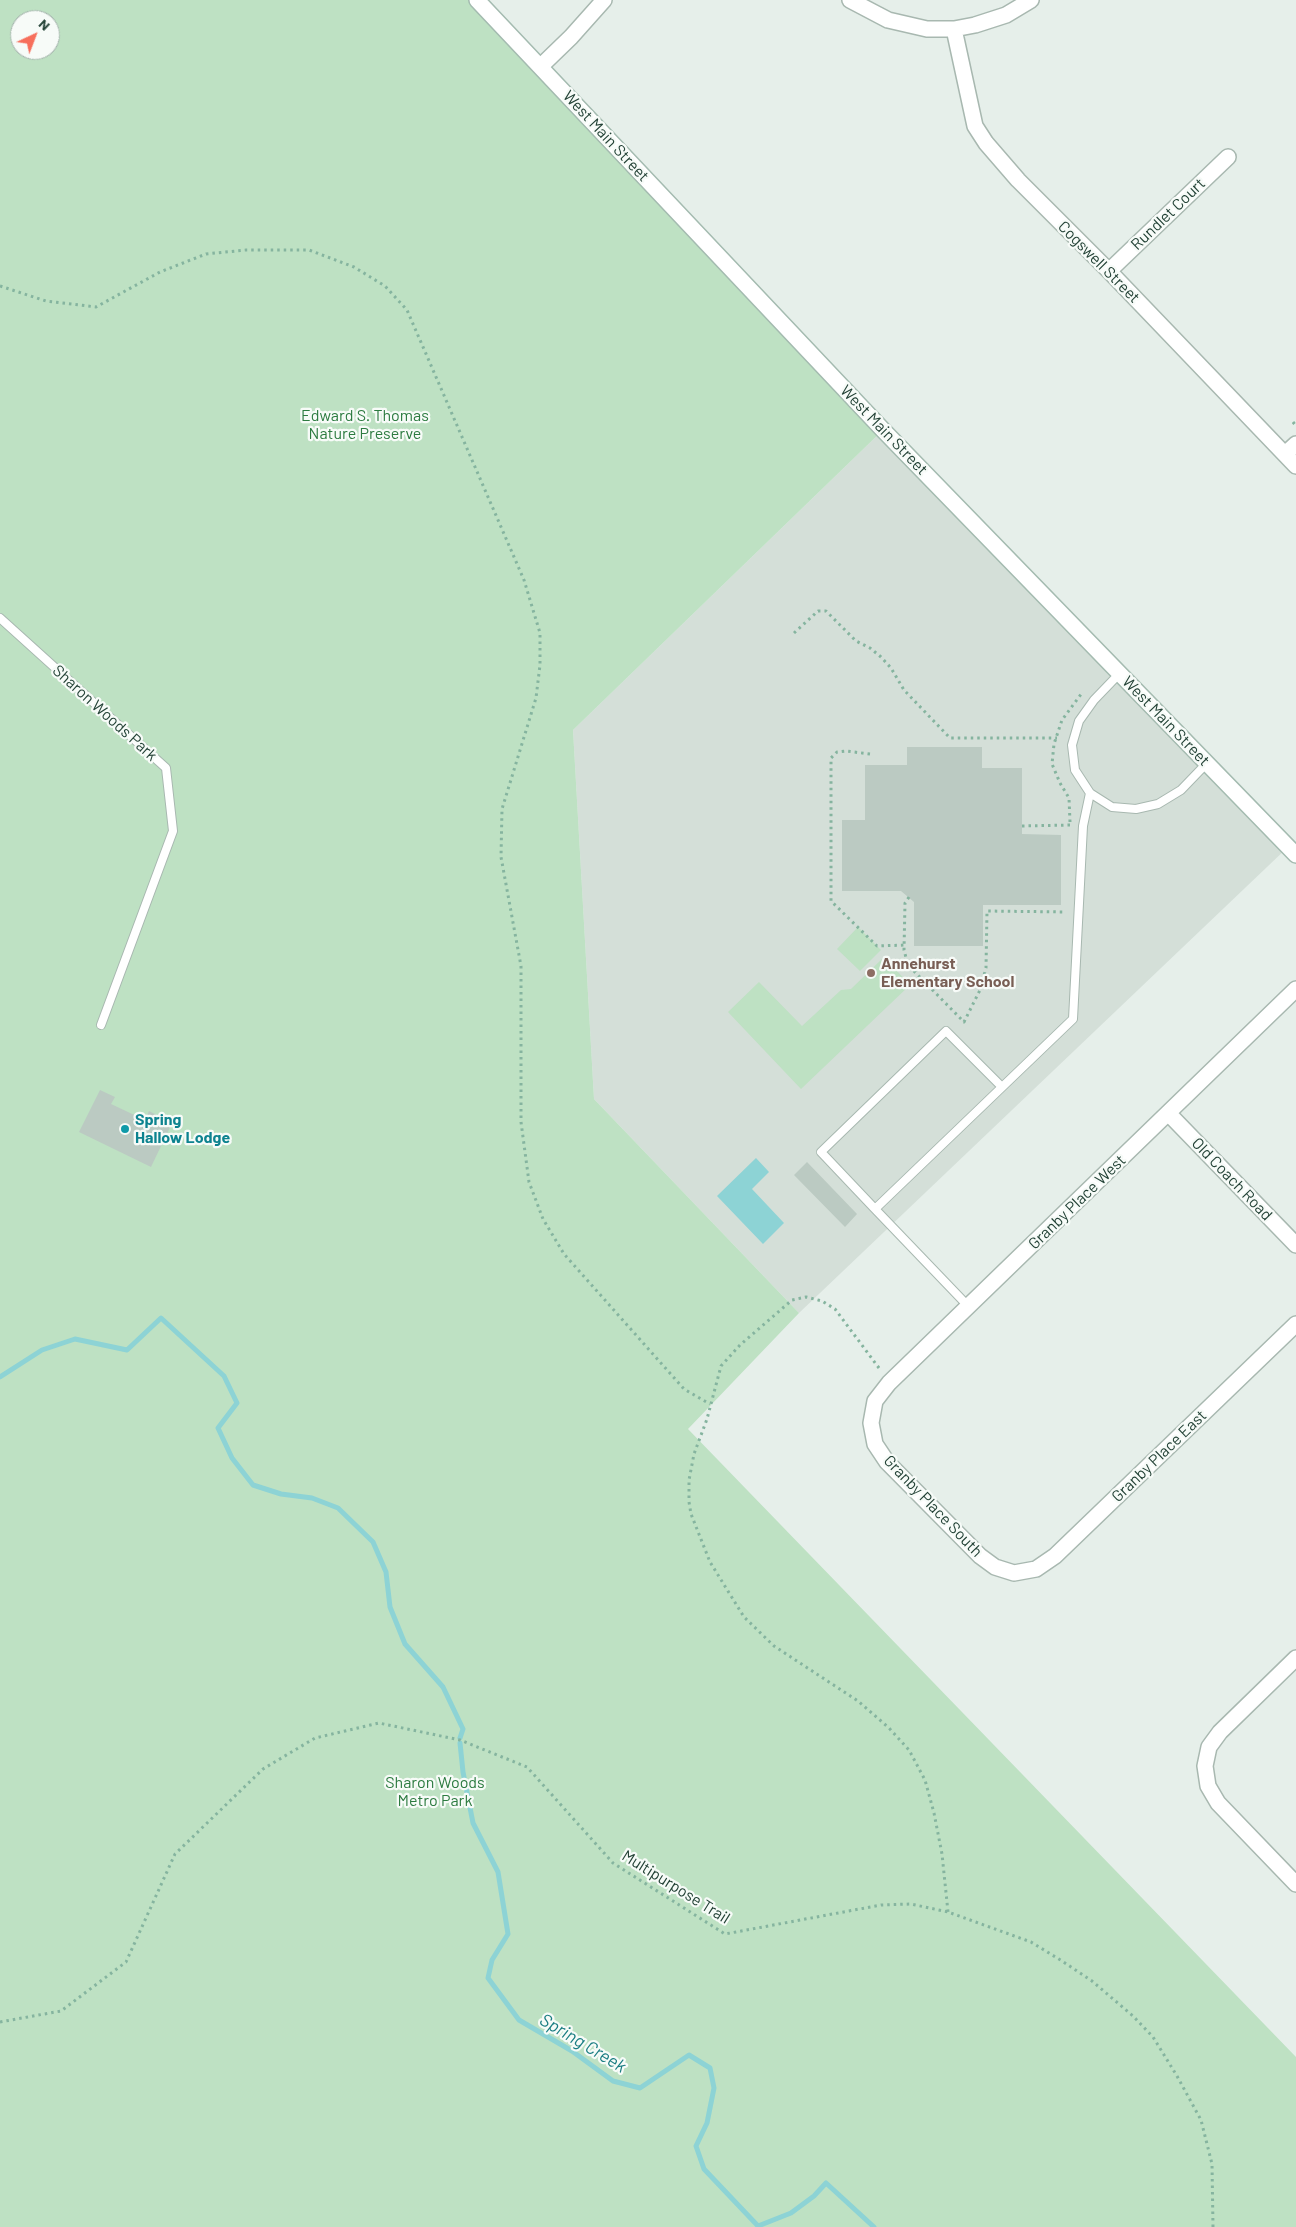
<!DOCTYPE html>
<html>
<head>
<meta charset="utf-8">
<style>
	body { margin:0 }
	#map { position:relative; width:1296px; height:2227px; overflow:hidden; background:#e6efea; font-family:Barlow,sans-serif }
	canvas { display:block }
	.north { position:absolute; left:10px; top:10px; width:50px; height:50px; box-sizing:border-box; background:#f7fbf8; border:1px solid #a2b1aa; border-radius:50%; rotate:43deg; font-size:14px; font-weight:700; line-height:20px; text-align:center; color:#234236 }
	.north::after { content:''; display:block; margin:auto; width:18px; height:22px; background:#f76f5c; clip-path:polygon(50% 0,100% 100%,50% 72%,0 100%) }
</style>
</head>
<body>
<div id="map">
<canvas width="1296" height="2227"></canvas>
<div class="north">N</div>
</div>
<script>
const ctx = document.querySelector('canvas').getContext('2d');
ctx.lineJoin = 'round';
function paint(path, color) {
  ctx.fillStyle = color;
  ctx.fill(path, 'evenodd');
}
function poly(rows) {
  const path = new Path2D();
  for (const r of rows) {
    path.moveTo(r[0], r[1]);
    for (let i = 2; i < r.length; i += 2) path.lineTo(r[i], r[i + 1]);
  }
  return path;
}
function strokePath(path, color, width, dash) {
  ctx.strokeStyle = color;
  ctx.lineWidth = width;
  ctx.lineCap = dash ? 'butt' : 'round';
  ctx.setLineDash(dash || []);
  ctx.stroke(path);
}
function write(font, color, halo, rows, align = 'center') {
  ctx.font = font + ' Barlow,sans-serif';
  ctx.lineWidth = 4.5;
  ctx.setLineDash([]);
  ctx.textBaseline = 'middle';
  ctx.strokeStyle = halo;
  ctx.fillStyle = color;
  for (const [text, x, y, turn = 0] of rows) {
    ctx.save();
    ctx.translate(x, y);
    ctx.rotate((+turn || 0) * Math.PI / 180);
    ctx.textAlign = isNaN(turn) ? turn : align;
    if (halo) ctx.strokeText(text, 0, 0);
    ctx.fillText(text, 0, 0);
    ctx.restore();
  }
}
const built = poly([
	[883,430,1288,847,799,1313,594,1099,573,730]
]);
const green = poly([
	[0,0,477,0,883,430,573,730,594,1099,799,1313,688,1429,1296,2057,1296,2227,0,2227],
	[20,20,50,20,50,50,20,50],
	[858,927,881,950,860,971,837,949],
	[884,957,910,985,801,1089,728,1012,759,982,802,1026,841,990,851,989]
]);
const water = poly([
	[756,1158,769,1172,752,1189,784,1223,763,1244,717,1196]
]);
const stream = poly([
	[0,1377,42,1350,75,1339,127,1350,161,1318,224,1376,237,1403,218,1428,232,1458,253,1485,281,1494,312,1498,338,1508,373,1542,386,1572,390,1607,405,1644,443,1687,463,1729,460,1738],
	[460,1743,463,1772,473,1823,498,1872,508,1934,492,1960,488,1978,519,2020,572,2051,613,2081,640,2088,689,2055,710,2068,714,2088,707,2123,696,2146,704,2169,758,2226,791,2213,814,2196,826,2183,874,2227]
]);
const building = poly([
	[907,747,982,747,982,768,1022,768,1022,834,1061,835,1061,905,983,905,983,946,914,946,914,902,901,891,842,891,842,820,865,820,865,765,907,765],
	[100,1090,115,1097,111,1104,145,1120,149,1111,172,1123,151,1167,79,1132],
	[807,1162,857,1214,845,1227,794,1175]
]);
const path = poly([
	[0,286,46,301,96,307,160,272,206,254,246,250,309,250,354,267,385,286,407,310,524,580,540,633,540,665,536,698,502,809,501,857,521,966,521,1122,529,1182,543,1219,564,1254,684,1389,710,1404],
	[1293,422,1296,426],
	[794,633,818,611,826,611,856,641,870,648,881,657,891,668,904,690,950,738,1057,738],
	[870,754,846,751,837,752,831,758,831,901,877,946,905,945],
	[1070,822,1069,798,1060,783,1052,764,1054,744,1062,720,1082,693],
	[1022,826,1070,825],
	[909,897,905,903,904,950,908,965,964,1022,980,990,986,968,987,911,1066,912],
	[879,1368,835,1309,822,1301,806,1297,792,1300,740,1345,721,1366,707,1419,694,1454,689,1480,689,1502,691,1514,710,1562,744,1617,774,1646,858,1701,889,1728,909,1750,925,1780,934,1813,942,1854,948,1912],
	[0,2022,61,2011,126,1962,175,1854,263,1769,315,1738,379,1723,460,1740,527,1767,613,1863,725,1934,881,1905,911,1904,948,1912,1031,1942,1062,1961,1092,1981,1133,2016,1153,2037,1177,2076,1201,2120,1212,2164,1213,2227]
]);
const lane = poly([
	[0,618,166,768,173,831,101,1025],
	[1120,673,1094,700,1079,721,1072,745,1075,770,1090,793,1112,807,1136,809,1158,804,1181,790,1207,763],
	[875,1209,821,1152,946,1031,1002,1087],
	[969,1307,875,1209,1073,1019,1083,826,1090,793]
]);
const street = poly([
	[850,0,888,20,927,29,954,29,975,25,1006,15,1031,0],
	[954,29,975,126,986,143,1018,180,1109,271,1296,466],
	[541,66,571,37,604,0],
	[1109,271,1228,157],
	[1285,454,1296,444],
	[1296,989,889,1383,875,1401,871,1423,875,1444,887,1462,980,1556,995,1567,1014,1573,1036,1569,1055,1556,1296,1324],
	[1168,1113,1296,1245],
	[1296,1658,1220,1732,1209,1747,1205,1766,1208,1786,1218,1803,1296,1884]
]);
const secondary = poly([
	[477,0,883,430,1296,855]
]);
const markers = [
	[871,973,5,"#8d6e63"],
	[125,1129,5,"#0f9aa8"]
];
const streetNames = [
	["West Main Street",606,136,47],
	["Rundlet Court",1168,214,-44],
	["Cogswell Street",1099,262,45],
	["West Main Street",884,430,46],
	["Sharon Woods Park",105,713,42],
	["West Main Street",1166,721,46],
	["Old Coach Road",1232,1179,46],
	["Granby Place West",1077,1202,-44],
	["Granby Place East",1159,1456,-44],
	["Granby Place South",933,1506,46],
	["Multipurpose Trail",676,1887,32]
];
const parkNames = [
	["Edward S. Thomas",365,416],
	["Nature Preserve",365,434],
	["Sharon Woods",435,1783],
	["Metro Park",435,1801]
];
const educationNames = [
	["Annehurst",881,964],
	["Elementary School",881,982]
];
const cultureNames = [
	["Spring",135,1120],
	["Hallow Lodge",135,1138]
];
const waterNames = [
	["Spring Creek",583,2043,31]
];
paint(built, '#d4dfd8');
paint(green, '#bee1c3');
paint(water, '#8dd3d5');
strokePath(stream, '#8dd3d5', 5);
paint(building, '#bbcac2');
strokePath(lane, '#a8b8b0', 10);
strokePath(street, '#a8b8b0', 18);
strokePath(secondary, '#a4bbb0', 18);
strokePath(path, '#85b49f', 3, [2.5, 4]);
strokePath(lane, '#fff', 8);
strokePath(street, '#fff', 15);
strokePath(secondary, '#fff', 15);
for (const [x, y, r, color] of markers) {
  const dot = new Path2D();
  dot.arc(x, y, r, 0, 2 * Math.PI);
  ctx.fillStyle = color;
  ctx.fill(dot);
  strokePath(dot, '#f7fbf8', 2);
}
write('16px', '#234236', '#f7fbf8', streetNames);
write('16px', '#2c7b40', '#f7fbf8', parkNames);
write('bold 16px', '#785e54', '#f7fbf8', educationNames, 'left');
write('bold 16px', '#0d838f', '#f7fbf8', cultureNames, 'left');
write('italic 18px', '#1a7d82', '#f7fbf8', waterNames);
</script>
</body>
</html>
